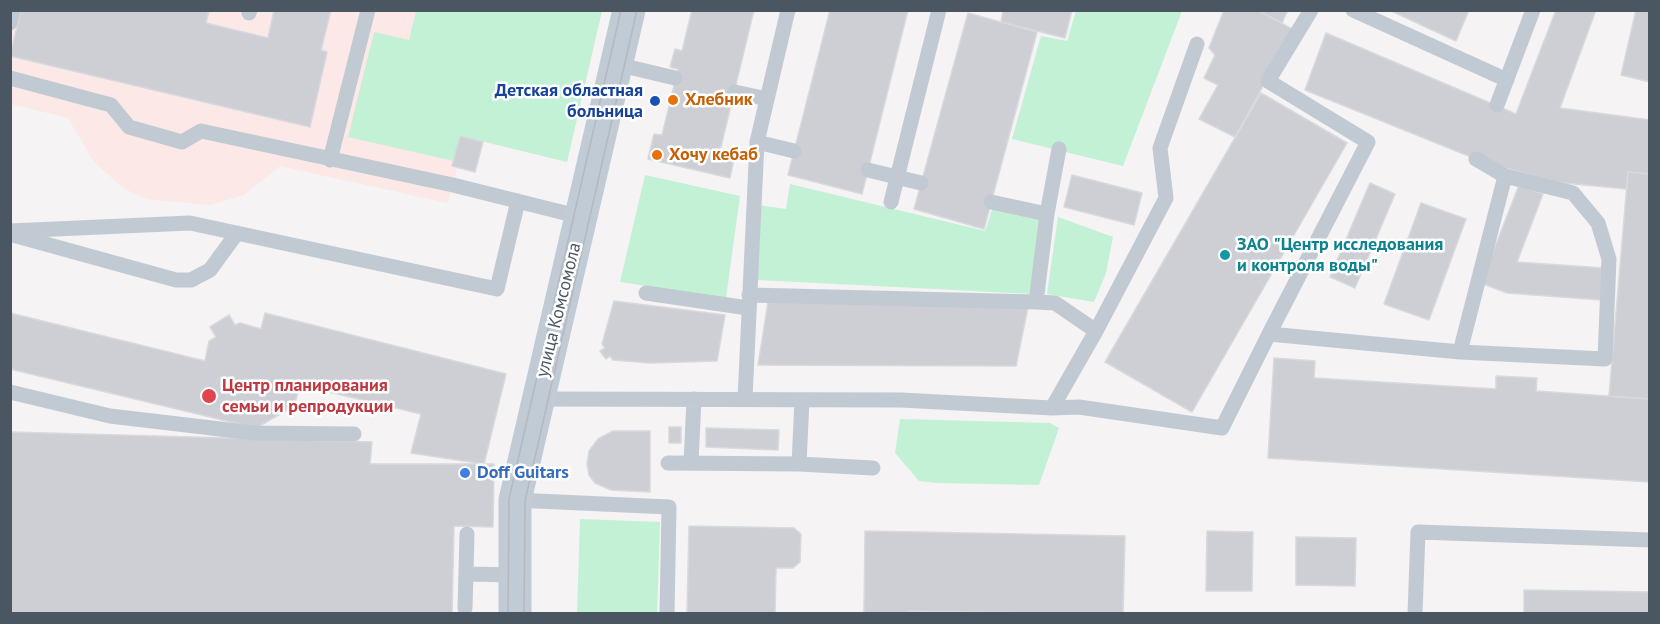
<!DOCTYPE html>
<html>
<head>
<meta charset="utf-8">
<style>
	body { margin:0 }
	#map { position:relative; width:1660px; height:624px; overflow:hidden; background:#f5f3f3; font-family:"PT Sans",sans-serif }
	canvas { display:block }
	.frame { position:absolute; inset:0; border:12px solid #4a5661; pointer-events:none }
</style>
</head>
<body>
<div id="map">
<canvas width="1660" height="624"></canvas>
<div class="frame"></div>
</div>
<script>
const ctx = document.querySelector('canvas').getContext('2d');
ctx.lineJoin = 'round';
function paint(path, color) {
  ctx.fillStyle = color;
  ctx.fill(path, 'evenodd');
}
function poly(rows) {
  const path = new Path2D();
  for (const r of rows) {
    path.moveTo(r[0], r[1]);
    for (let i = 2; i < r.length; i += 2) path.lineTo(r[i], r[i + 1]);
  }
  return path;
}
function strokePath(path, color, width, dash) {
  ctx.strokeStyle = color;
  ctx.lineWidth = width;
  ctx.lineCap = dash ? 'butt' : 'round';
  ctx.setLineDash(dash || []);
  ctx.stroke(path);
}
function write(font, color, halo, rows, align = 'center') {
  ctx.font = font + ' "PT Sans",sans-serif';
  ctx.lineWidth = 5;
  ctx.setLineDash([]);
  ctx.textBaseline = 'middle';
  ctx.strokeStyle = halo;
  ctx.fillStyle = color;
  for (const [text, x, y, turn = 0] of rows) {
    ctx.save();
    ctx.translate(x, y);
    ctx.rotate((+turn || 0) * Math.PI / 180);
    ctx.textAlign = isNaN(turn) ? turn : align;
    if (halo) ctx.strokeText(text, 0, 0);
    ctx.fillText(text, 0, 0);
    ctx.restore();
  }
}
const medical = poly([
	[11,11,602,11,567,162,483,142,475,172,457,168,448,203,280,166,244,195,210,205,147,199,123,188,94,162,68,118,11,104]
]);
const green = poly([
	[416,11,602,11,567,162,461,136,454,161,348,137,374,32,409,40],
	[1076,11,1182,11,1123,166,1012,139,1041,36,1067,41],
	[645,175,740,196,726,298,620,282],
	[790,184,985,231,993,207,1042,216,1033,294,758,280,758,205,786,209],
	[1058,217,1113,237,1106,273,1094,302,1047,294],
	[900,419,1050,423,1059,428,1039,485,937,483,919,481,895,453],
	[580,519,660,522,657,613,577,613]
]);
const building = poly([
	[21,10,209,10,206,23,268,38,274,10,331,10,321,50,327,52,310,127,10,56,21,10],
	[692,10,754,10,719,155,734,159,730,178,648,159,654,134,662,135,678,69,670,67,675,49,682,51,692,10],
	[830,10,908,10,862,194,788,175,830,10],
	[1003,10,1072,10,1065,38,1001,22,1003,10],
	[1224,10,1257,10,1294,30,1235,137,1199,119,1218,85,1204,78,1215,55,1209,48,1224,10],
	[1257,10,1288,10,1282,23,1257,10],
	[1389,10,1469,10,1456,41,1389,10],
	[1556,10,1596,10,1560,108,1650,120,1650,174,1628,172,1627,189,1553,182,1476,159,1305,90,1326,33,1516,114,1556,10],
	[1636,10,1650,10,1650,82,1621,75,1636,10],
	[968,13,1037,32,984,229,914,209,968,13],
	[1261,93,1347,143,1192,412,1105,362,1261,93],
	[460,136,483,142,475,172,452,166,460,136],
	[1628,172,1650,174,1650,399,1609,396,1628,172],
	[1072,175,1142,193,1134,225,1064,207,1072,175],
	[1370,183,1395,194,1355,288,1330,277,1370,183],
	[1519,185,1543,194,1517,262,1604,268,1601,300,1507,293,1481,283,1519,185],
	[1421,203,1466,219,1429,320,1384,304,1421,203],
	[614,301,725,315,717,361,650,363,613,360,610,356,606,359,600,351,605,348,602,344,614,301],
	[768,302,1028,307,1016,366,758,365,768,302],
	[10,313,205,361,209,341,216,337,210,327,229,315,235,325,240,323,261,329,265,313,506,374,484,464,411,453,421,414,300,385,294,406,256,428,10,369,10,313],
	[1274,358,1315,361,1314,378,1496,389,1496,376,1537,378,1536,391,1650,399,1650,482,1268,458,1274,358],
	[669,427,681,427,681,443,669,443,669,427],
	[706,428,779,430,778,450,706,447,706,428],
	[613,431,650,431,650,492,611,490,595,483,589,475,587,464,589,451,598,439,613,431],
	[10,432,372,442,370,464,494,464,493,527,454,526,452,614,10,614,10,432],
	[689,526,794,528,801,534,800,562,793,568,776,568,775,614,687,614,689,526],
	[865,531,1125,536,1123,614,908,611,908,614,864,614,865,531],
	[1207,531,1253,532,1252,591,1206,591,1207,531],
	[1296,537,1356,538,1355,586,1296,585,1296,537],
	[1524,590,1650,592,1650,614,1524,614,1524,590]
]);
const service = poly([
	[1311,10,1268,81,1368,142,1269,334,1460,352],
	[1353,10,1507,80],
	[249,13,250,10],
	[10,23,13,10],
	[616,64,675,78],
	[10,78,111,105,129,127,182,142,201,131,453,185,581,217],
	[735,92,767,99],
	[1497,105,1533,10],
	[757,142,794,151],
	[1059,149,1047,214,1036,302,1055,303,1096,331],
	[1476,159,1505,176,1460,352,1605,359,1609,259,1598,223,1573,193,1505,176],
	[330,160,368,10],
	[868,170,921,183],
	[891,202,939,10],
	[991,202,1047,214],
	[10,231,190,223,497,289,518,201],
	[13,235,176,280,191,280,210,270,237,233],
	[646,293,748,308],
	[749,295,1036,302],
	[10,392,110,416,254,433,354,434],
	[537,399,901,400,1052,408,1096,331,1166,198,1160,148,1197,44],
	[745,399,757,142,788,10],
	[1052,408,1079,407,1222,428,1269,334],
	[668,463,799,464,802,400],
	[691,463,694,399],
	[799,464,873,468],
	[515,500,669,507,667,614],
	[466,574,515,575],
	[465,608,467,534],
	[1415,614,1418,532,1650,540]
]);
const secondary = poly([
	[515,614,515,500,629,10]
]);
const tram = poly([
	[508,614,509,499,621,10],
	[524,614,525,501,637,10]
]);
const markers = [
	[673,100,6,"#e8710a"],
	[655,101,6,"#1a4fb4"],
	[657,155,6,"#e8710a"],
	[1225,255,6,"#0f9aa8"],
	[209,396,8,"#e0444e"],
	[465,473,6,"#3f7fe0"]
];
const transitNames = [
	["Детская областная",643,91],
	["больница",643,112]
];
const foodNames = [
	["Хлебник",685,100],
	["Хочу кебаб",669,155]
];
const cultureNames = [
	["ЗАО \"Центр исследования",1237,245],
	["и контроля воды\"",1237,266]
];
const streetNames = [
	["улица Комсомола",559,310,-76]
];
const healthNames = [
	["Центр планирования",222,386],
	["семьи и репродукции",222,407]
];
const shopNames = [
	["Doff Guitars",477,473]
];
paint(medical, '#fce8e6');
paint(green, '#c3f1d5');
paint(building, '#cdcfd5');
strokePath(building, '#d7d9de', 1.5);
strokePath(service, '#c1cad2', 15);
strokePath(secondary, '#c1cbd6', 33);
strokePath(tram, '#b5b8bd', 1.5);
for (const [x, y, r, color] of markers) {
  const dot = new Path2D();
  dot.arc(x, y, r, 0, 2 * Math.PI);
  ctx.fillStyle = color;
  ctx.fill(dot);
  strokePath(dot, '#fff', 2);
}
write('bold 18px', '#164399', '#fff', transitNames, 'right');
write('bold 18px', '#c56008', '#fff', foodNames, 'left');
write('bold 18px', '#0d838f', '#fff', cultureNames, 'left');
write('18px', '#4a5661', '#fff', streetNames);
write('bold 18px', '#be3a42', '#fff', healthNames, 'left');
write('bold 18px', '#366cbe', '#fff', shopNames, 'left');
</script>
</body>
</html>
